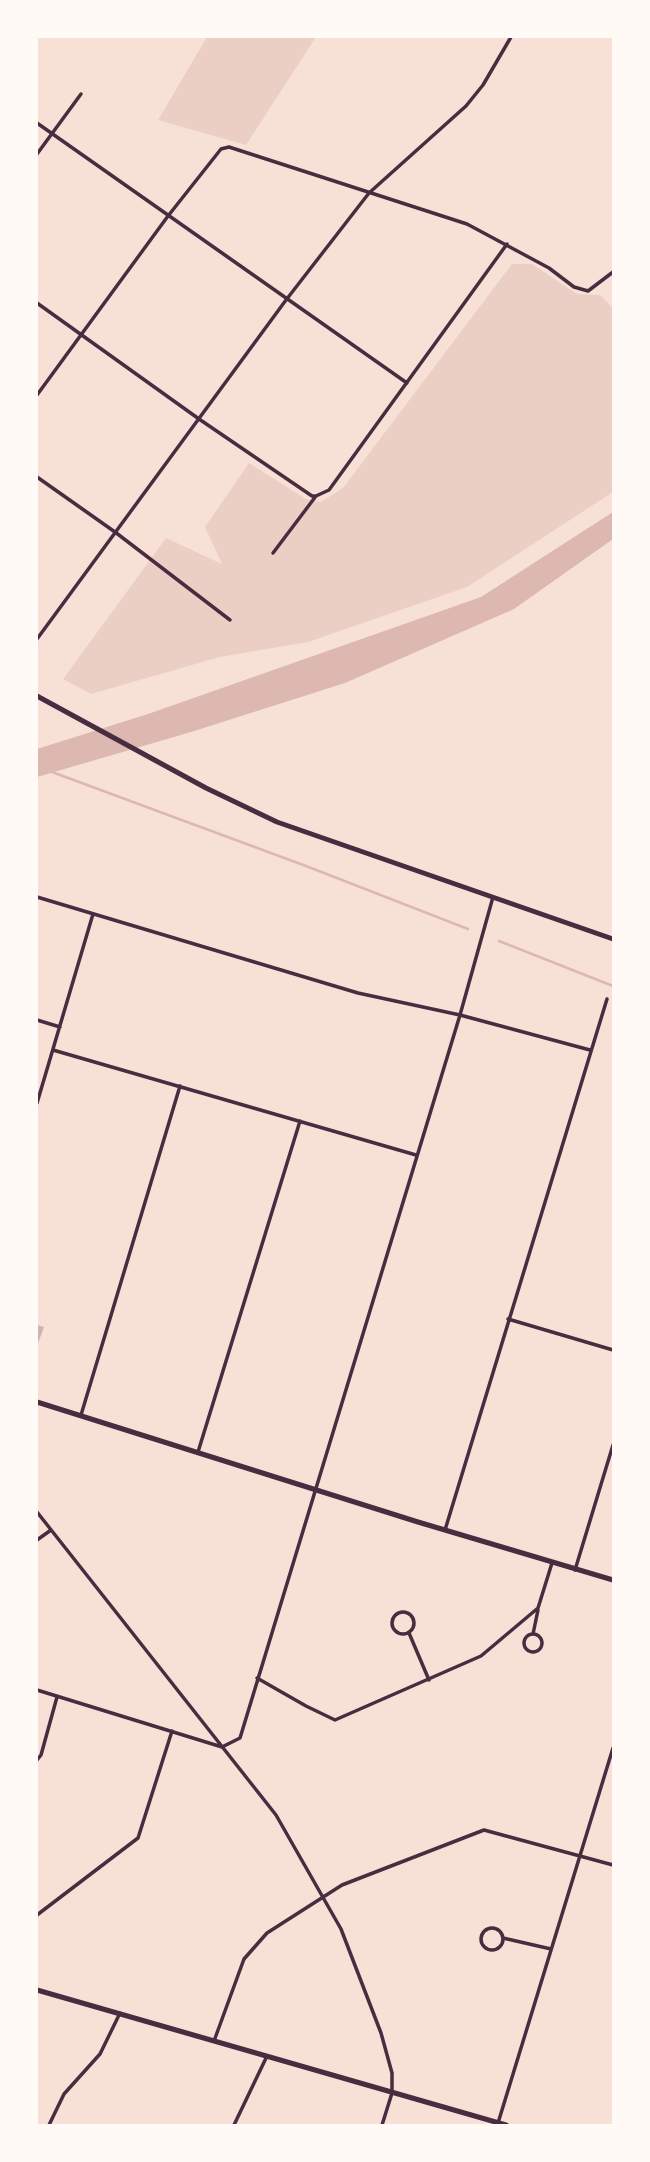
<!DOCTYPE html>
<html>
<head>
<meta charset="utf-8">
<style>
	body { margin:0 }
	#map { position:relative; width:650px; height:2162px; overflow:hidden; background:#f7e1d7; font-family:Inter,sans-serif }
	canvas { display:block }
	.frame { position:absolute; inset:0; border:38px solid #fffaf5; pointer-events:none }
</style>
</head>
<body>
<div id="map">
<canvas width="650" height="2162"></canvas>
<div class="frame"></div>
</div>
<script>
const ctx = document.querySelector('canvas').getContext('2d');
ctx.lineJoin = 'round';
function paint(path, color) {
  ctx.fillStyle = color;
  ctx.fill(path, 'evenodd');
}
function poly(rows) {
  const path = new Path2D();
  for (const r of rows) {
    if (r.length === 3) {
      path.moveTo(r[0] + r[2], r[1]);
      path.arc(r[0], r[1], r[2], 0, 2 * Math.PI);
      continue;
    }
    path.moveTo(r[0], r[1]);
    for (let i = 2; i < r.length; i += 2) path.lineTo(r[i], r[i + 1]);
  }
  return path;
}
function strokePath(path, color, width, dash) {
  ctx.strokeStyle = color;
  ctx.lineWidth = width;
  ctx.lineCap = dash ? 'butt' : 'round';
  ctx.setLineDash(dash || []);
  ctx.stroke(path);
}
const green = poly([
	[207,37,316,37,246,145,158,120],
	[512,264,532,264,577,294,600,295,613,308,613,492,467,587,308,642,220,657,91,694,63,679,166,538,222,564,205,527,249,463,306,499,321,502,343,488]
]);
const water = poly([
	[613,512,613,539,514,609,345,683,191,732,37,777,37,749,148,714,481,597]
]);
const stream = poly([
	[52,772,306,866,468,929],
	[499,941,613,986]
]);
const building = poly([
	[37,1325,44,1327,37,1346]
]);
const minor = poly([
	[37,123,407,383],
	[37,154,81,94],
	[37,303,199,419,312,496,316,496],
	[37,395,168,216,221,149,229,147,467,224,549,268,574,287,588,291,613,272],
	[37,477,115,532,230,620],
	[273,553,316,496,329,490,507,244],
	[37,639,286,300,369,193,466,106,483,85,511,37],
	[37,897,358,993,460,1015,590,1050],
	[37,1020,60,1027],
	[53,1050,416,1155],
	[37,1103,93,914],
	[508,1319,613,1350],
	[81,1415,180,1086],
	[198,1452,300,1121],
	[37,1512,276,1815,341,1929,381,2033,392,2073,392,2093,382,2125],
	[445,1530,607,999],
	[37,1540,51,1530],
	[575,1570,613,1445],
	[403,1623,11],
	[409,1633,429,1680],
	[533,1634,538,1610],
	[533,1643,9],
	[257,1678,306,1706,335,1720,481,1656,538,1608,552,1563],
	[37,1690,222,1747,240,1738,460,1015,493,897],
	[37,1760,41,1755,57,1697],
	[37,1915,138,1838,172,1731],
	[492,1939,11],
	[503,1938,551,1949],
	[214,2041,244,1959,267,1933,342,1885,484,1830,613,1865],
	[498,2123,613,1748],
	[49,2125,64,2094,100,2054,120,2013],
	[234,2125,267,2056]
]);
const tertiary = poly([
	[37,696,206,788,277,822,613,939],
	[37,1402,418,1522,613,1580],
	[37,1990,506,2125]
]);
paint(green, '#ebcfc5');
paint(water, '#dcb8b0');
strokePath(stream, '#dcb8b0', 2.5);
paint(building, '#ccb4b1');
strokePath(minor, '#4a2c40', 3.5);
strokePath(tertiary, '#4a2c40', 5);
</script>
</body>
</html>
